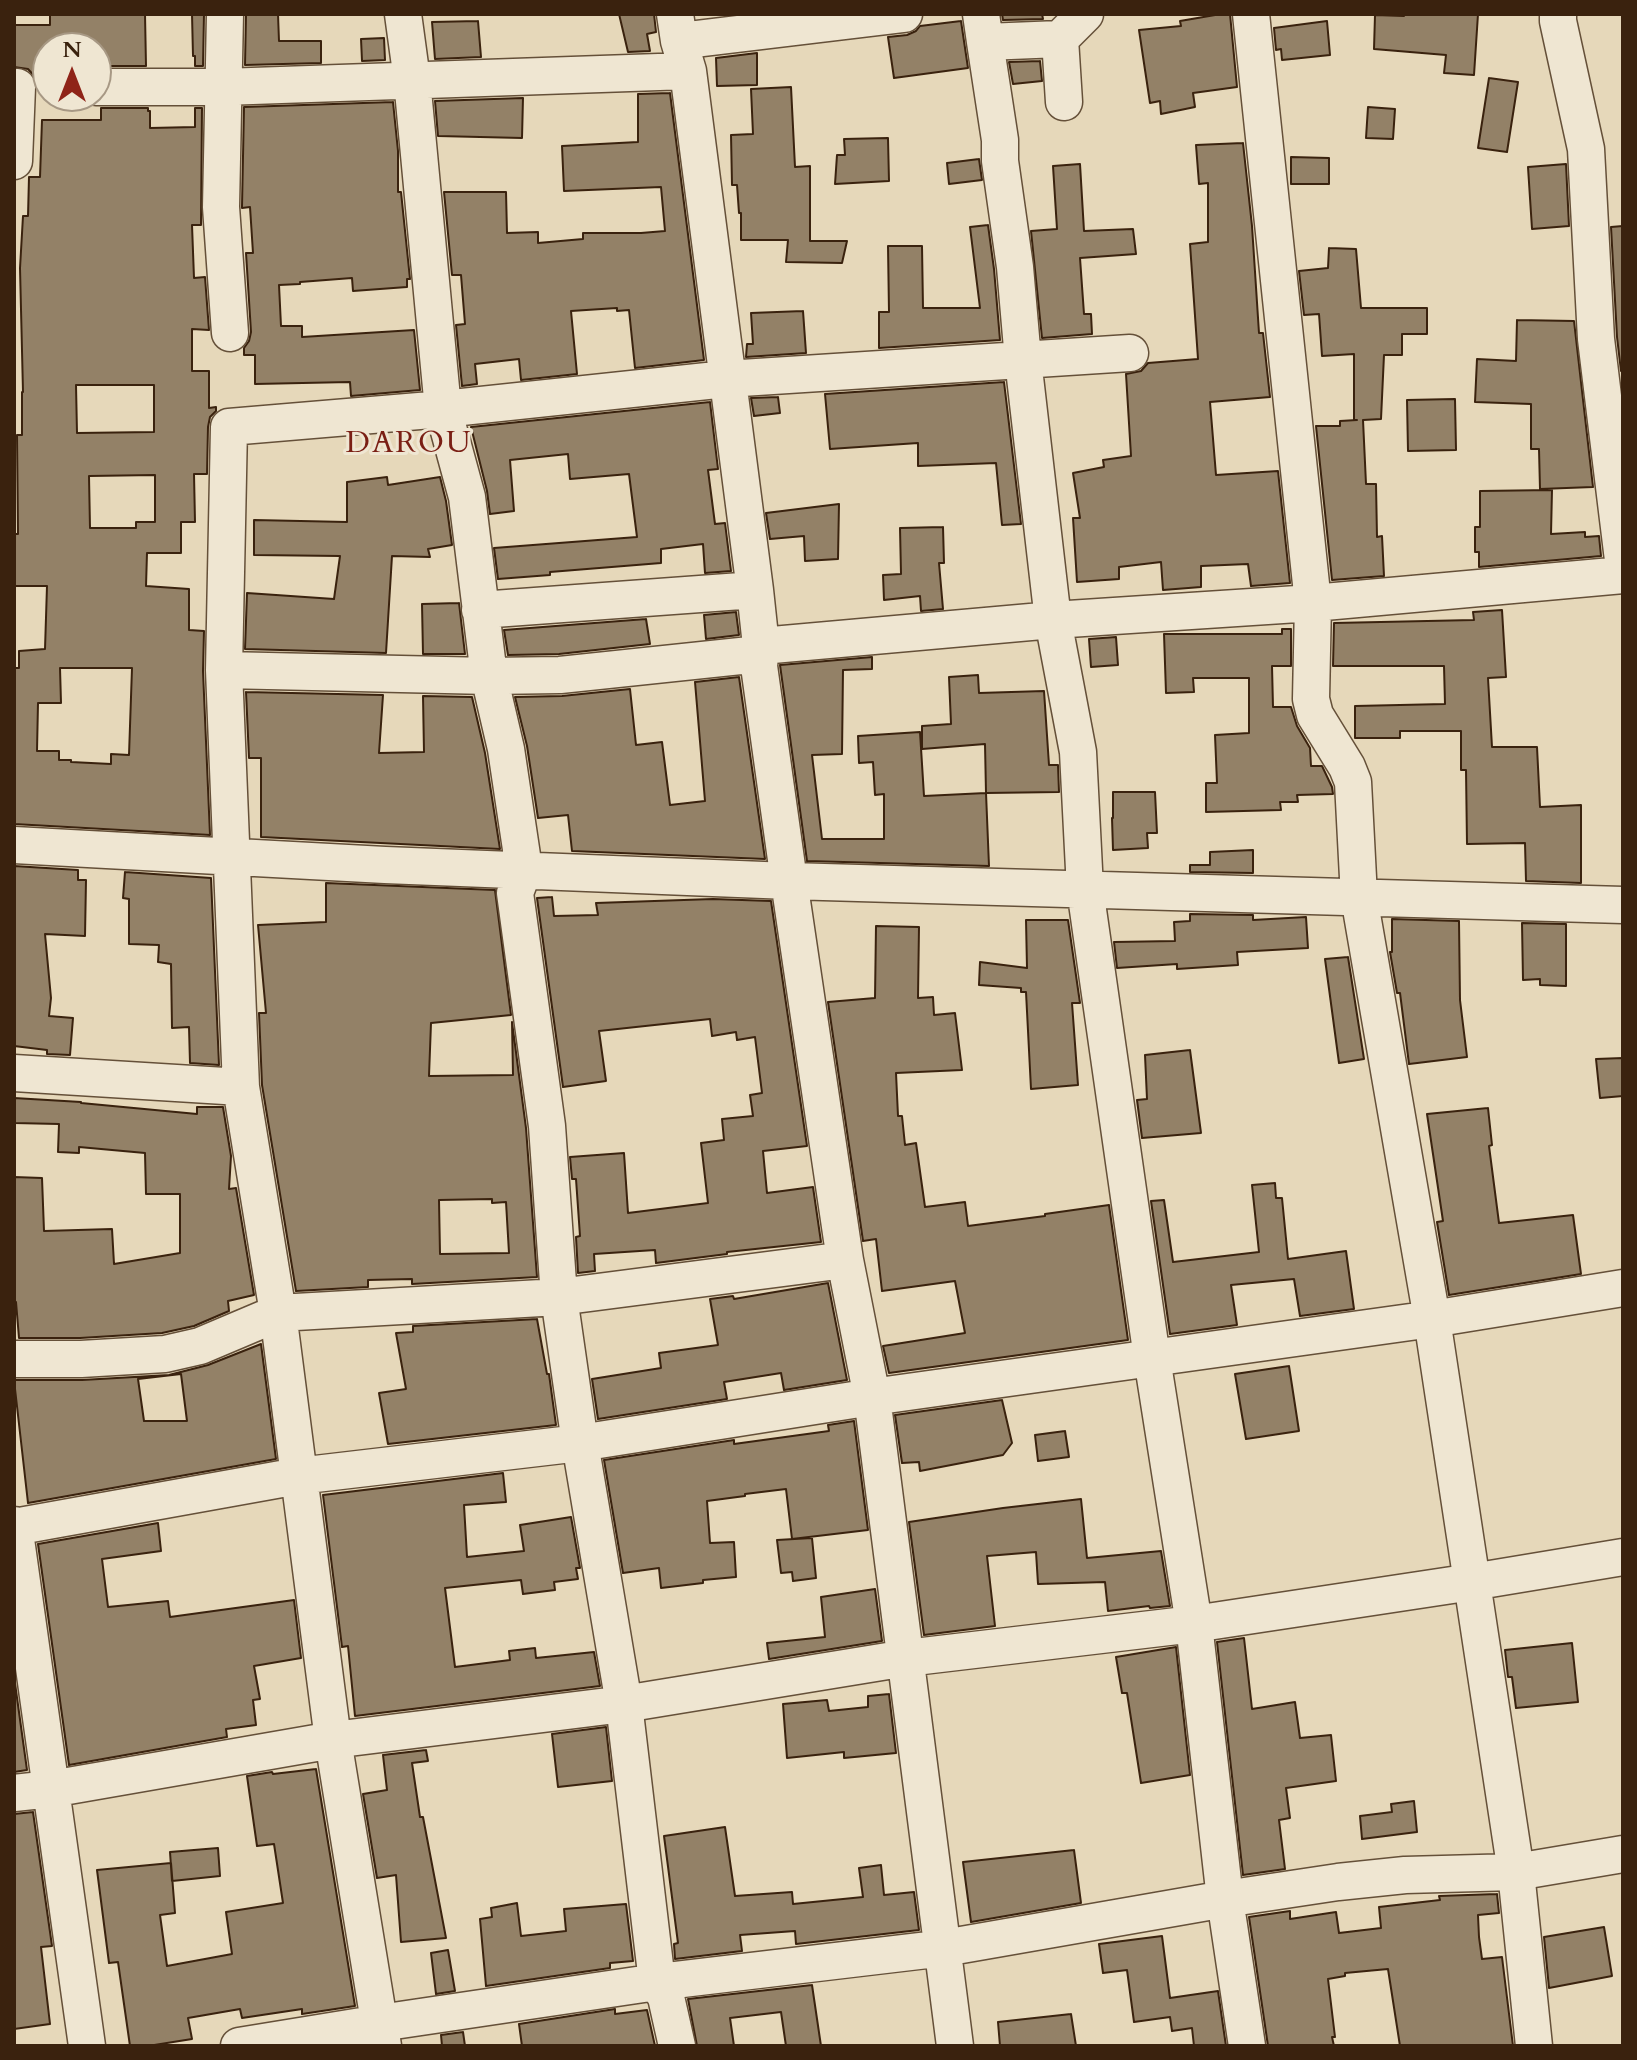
<!DOCTYPE html>
<html>
<head>
<meta charset="utf-8">
<style>
	body { margin:0 }
	#map { position:relative; width:1637px; height:2060px; overflow:hidden; background:#e6d8ba; font-family:Cardo,serif }
	canvas { display:block }
	.frame { position:absolute; inset:0; border:16px solid #3a220e; pointer-events:none }
	.north { position:absolute; left:32px; top:32px; width:80px; height:80px; box-sizing:border-box; background:#efe6d2; border:2px solid #a79884; border-radius:50%; rotate:0deg; font-size:22px; font-weight:700; line-height:32px; text-align:center; color:#3a220e }
	.north::after { content:''; display:block; margin:auto; width:28px; height:36px; background:#8f2418; clip-path:polygon(50% 0,100% 100%,50% 72%,0 100%) }
</style>
</head>
<body>
<div id="map">
<canvas width="1637" height="2060"></canvas>
<div class="frame"></div>
<div class="north">N</div>
</div>
<script>
const ctx = document.querySelector('canvas').getContext('2d');
ctx.lineJoin = 'round';
function paint(path, color) {
  ctx.fillStyle = color;
  ctx.fill(path, 'evenodd');
}
function poly(rows) {
  const path = new Path2D();
  for (const r of rows) {
    path.moveTo(r[0], r[1]);
    for (let i = 2; i < r.length; i += 2) path.lineTo(r[i], r[i + 1]);
  }
  return path;
}
function strokePath(path, color, width, dash) {
  ctx.strokeStyle = color;
  ctx.lineWidth = width;
  ctx.lineCap = dash ? 'butt' : 'round';
  ctx.setLineDash(dash || []);
  ctx.stroke(path);
}
function write(font, color, halo, rows, align = 'center') {
  ctx.font = font + ' Cardo,serif';
  ctx.lineWidth = 6;
  ctx.setLineDash([]);
  ctx.textBaseline = 'middle';
  ctx.strokeStyle = halo;
  ctx.fillStyle = color;
  for (const [text, x, y, turn = 0] of rows) {
    ctx.save();
    ctx.translate(x, y);
    ctx.rotate((+turn || 0) * Math.PI / 180);
    ctx.textAlign = isNaN(turn) ? turn : align;
    if (halo) ctx.strokeText(text, 0, 0);
    ctx.fillText(text, 0, 0);
    ctx.restore();
  }
}
const building = poly([
	[50,14,145,14,146,66,97,66,97,48,42,48,42,78,36,78,28,69,14,67,14,25,50,25,50,14],
	[192,14,204,14,203,66,195,66,195,56,193,56,192,14],
	[246,14,278,14,279,41,321,41,321,63,245,65,246,14],
	[619,14,654,14,656,32,647,34,650,51,628,52,619,14],
	[1002,14,1042,14,1043,19,1003,20,1002,14],
	[1221,14,1230,14,1237,87,1193,93,1195,107,1161,114,1160,101,1150,103,1139,30,1181,26,1180,21,1221,14],
	[1404,14,1478,14,1474,75,1444,73,1446,55,1374,49,1375,15,1404,16,1404,14],
	[478,21,481,57,435,59,432,22,478,21],
	[961,21,968,68,894,78,888,37,907,35,916,31,920,26,961,21],
	[1327,21,1330,55,1282,60,1281,49,1276,50,1274,28,1327,21],
	[384,38,385,60,362,61,361,39,384,38],
	[757,53,757,85,717,86,716,58,757,53],
	[1040,61,1042,81,1013,84,1009,62,1040,61],
	[1489,78,1518,82,1507,152,1478,148,1489,78],
	[791,87,795,167,810,166,810,241,847,241,842,263,786,262,788,240,741,240,741,213,739,213,737,185,732,185,731,135,753,134,751,89,791,87],
	[670,93,704,360,635,368,629,310,617,311,617,308,571,311,577,374,521,380,519,359,475,364,477,384,462,386,456,325,465,324,461,275,452,275,444,192,506,192,507,233,538,232,538,243,583,239,583,233,641,233,665,231,661,187,564,191,562,146,638,142,638,94,670,93],
	[523,98,522,138,438,136,435,101,523,98],
	[393,102,398,151,398,192,401,192,410,279,407,279,407,287,353,291,352,278,300,282,300,284,279,285,281,326,302,326,302,337,414,330,420,390,351,396,350,382,255,384,255,355,244,355,244,348,249,341,251,332,246,253,253,253,250,207,242,208,242,206,244,107,393,102],
	[1368,107,1395,109,1393,139,1366,138,1368,107],
	[101,108,148,108,148,111,150,111,150,128,195,127,195,108,202,108,201,225,192,225,194,278,205,277,209,330,192,329,192,371,209,371,209,408,216,407,216,411,210,417,208,427,207,474,194,474,195,522,181,522,181,553,147,553,146,586,189,589,189,630,204,631,203,671,210,835,14,824,14,668,19,668,19,651,45,649,47,586,14,586,14,534,18,534,17,435,22,435,22,392,23,392,20,268,23,216,28,216,29,177,40,177,42,120,101,120,101,108],
	[76,385,154,385,154,432,77,433,76,385],
	[155,475,155,522,136,522,136,528,90,528,89,476,155,475],
	[60,668,132,668,129,755,111,754,111,764,71,762,71,760,59,760,59,751,37,751,38,703,61,703,60,668],
	[888,138,889,181,835,184,837,155,845,155,844,139,888,138],
	[1243,143,1252,226,1259,333,1263,333,1270,397,1210,402,1216,475,1278,471,1290,583,1251,586,1248,564,1201,566,1201,587,1163,590,1161,562,1119,567,1119,579,1077,582,1073,518,1080,518,1073,473,1104,467,1103,460,1131,456,1126,374,1141,371,1148,363,1198,359,1190,244,1208,242,1208,183,1199,184,1196,145,1243,143],
	[1291,157,1329,158,1329,184,1291,184,1291,157],
	[979,159,982,180,949,184,947,163,979,159],
	[1080,164,1084,231,1133,229,1136,254,1080,258,1084,314,1091,314,1092,334,1042,338,1031,231,1057,229,1053,166,1080,164],
	[1566,164,1569,226,1532,229,1528,167,1566,164],
	[988,225,994,269,1000,340,879,348,879,312,889,312,888,246,922,246,923,308,980,308,970,227,988,225],
	[1623,226,1623,371,1621,371,1617,337,1611,227,1623,226],
	[1329,248,1356,249,1361,308,1427,308,1427,334,1402,334,1402,355,1384,355,1381,419,1363,420,1366,484,1376,484,1377,537,1382,536,1384,576,1332,580,1316,426,1340,426,1340,421,1357,420,1354,420,1354,354,1322,356,1319,314,1304,315,1299,271,1328,268,1329,248],
	[803,311,806,353,746,357,747,344,753,344,751,313,803,311],
	[1517,320,1574,321,1593,487,1540,489,1539,449,1531,449,1531,404,1475,402,1477,359,1516,361,1517,320],
	[1004,382,1021,524,1002,525,996,463,918,466,918,443,830,449,825,394,1004,382],
	[778,397,780,413,754,416,751,398,778,397],
	[1455,399,1456,450,1408,451,1407,400,1455,399],
	[710,402,718,469,708,470,715,524,725,523,731,571,705,573,703,544,661,549,661,563,550,572,550,575,498,579,494,548,637,537,629,474,570,479,568,454,510,460,514,511,490,514,487,491,471,427,710,402],
	[387,477,388,485,440,477,446,501,452,545,428,549,430,557,392,556,386,653,245,649,247,593,334,599,340,556,254,555,254,520,347,522,347,482,387,477],
	[1552,490,1551,534,1585,532,1585,537,1599,536,1601,556,1479,567,1479,552,1475,552,1475,527,1480,527,1480,491,1552,490],
	[839,504,838,559,805,561,804,536,770,539,766,513,839,504],
	[943,527,944,563,939,563,943,609,921,611,920,596,884,600,883,575,901,574,900,528,943,527],
	[459,603,465,654,423,654,422,604,459,603],
	[1502,610,1506,677,1488,678,1492,747,1537,747,1540,807,1581,805,1581,883,1526,881,1525,843,1467,844,1466,770,1461,770,1461,731,1400,731,1400,738,1355,738,1355,706,1445,704,1444,666,1333,666,1334,623,1474,620,1473,612,1502,610],
	[736,612,739,635,706,639,704,615,736,612],
	[646,619,650,644,559,654,508,655,504,630,646,619],
	[1282,629,1291,629,1291,666,1272,666,1273,707,1291,707,1297,726,1310,748,1311,766,1322,766,1332,787,1333,794,1297,795,1298,802,1280,802,1281,810,1206,812,1206,783,1217,783,1215,735,1249,733,1249,678,1193,678,1194,692,1166,693,1164,634,1282,634,1282,629],
	[1116,637,1118,665,1091,667,1089,639,1116,637],
	[872,657,872,669,843,670,842,754,812,755,822,839,884,839,884,794,875,795,873,762,859,763,858,736,920,732,924,796,986,793,989,866,807,861,780,665,872,657],
	[978,675,979,693,1044,691,1049,765,1058,765,1059,792,986,793,985,744,922,749,922,726,951,724,949,677,978,675],
	[739,677,765,859,572,851,568,815,538,818,527,746,515,697,562,696,630,689,636,745,662,742,670,805,705,801,695,682,739,677],
	[246,692,383,695,379,753,424,752,423,696,472,697,485,753,500,849,261,837,261,758,249,758,246,692],
	[1113,792,1155,792,1157,833,1147,833,1148,848,1113,850,1112,818,1113,818,1113,792],
	[1253,850,1253,873,1190,872,1190,865,1210,865,1210,852,1253,850],
	[14,866,78,870,78,880,86,880,85,936,45,934,51,998,49,1016,73,1018,70,1055,47,1054,47,1050,14,1046,14,866],
	[125,872,211,878,219,1065,190,1063,189,1027,172,1028,171,964,158,962,159,945,129,944,129,899,123,898,125,872],
	[326,883,495,890,511,1015,431,1023,429,1076,513,1075,512,1022,526,1128,537,1277,412,1284,412,1279,368,1280,368,1287,296,1291,262,1085,259,1013,266,1013,258,925,326,922,326,883],
	[492,1199,492,1203,506,1202,509,1253,440,1254,439,1200,492,1199],
	[552,897,554,916,598,915,596,903,713,899,771,901,807,1146,763,1151,767,1193,813,1187,821,1242,727,1252,727,1254,656,1263,655,1250,594,1254,595,1271,578,1273,576,1237,580,1236,576,1179,572,1179,570,1157,624,1153,628,1213,708,1203,701,1143,724,1140,722,1119,753,1116,750,1095,762,1093,755,1037,737,1040,736,1032,712,1036,710,1019,599,1031,606,1081,563,1087,537,898,552,897],
	[1190,914,1253,915,1253,920,1306,917,1308,948,1237,952,1238,965,1177,969,1177,964,1117,968,1114,942,1175,941,1174,922,1190,921,1190,914],
	[1392,919,1459,921,1460,1000,1467,1057,1409,1064,1400,993,1397,993,1390,952,1392,952,1392,919],
	[1026,920,1068,920,1080,1003,1072,1003,1078,1085,1031,1089,1026,992,1021,992,1021,988,979,985,980,962,1027,968,1026,920],
	[1522,923,1566,924,1566,986,1540,985,1540,979,1523,980,1522,923],
	[876,926,919,927,918,998,933,997,934,1015,955,1013,962,1070,896,1073,898,1116,902,1116,905,1145,916,1143,925,1207,965,1202,968,1226,1045,1216,1045,1214,1109,1205,1128,1340,889,1373,883,1346,965,1333,955,1281,882,1291,876,1239,863,1241,828,1002,875,998,876,926],
	[1348,957,1364,1059,1339,1063,1325,959,1348,957],
	[1190,1050,1201,1133,1142,1138,1137,1100,1147,1099,1145,1055,1190,1050],
	[1623,1058,1623,1096,1600,1098,1596,1059,1623,1058],
	[14,1098,81,1102,81,1103,197,1114,197,1107,223,1107,231,1156,229,1189,236,1188,254,1295,228,1301,229,1311,194,1326,162,1333,80,1338,19,1338,16,1302,14,1303,14,1177,42,1178,44,1231,112,1229,114,1264,180,1253,180,1194,146,1194,145,1153,79,1147,79,1153,58,1152,59,1124,14,1123,14,1098],
	[1488,1108,1492,1145,1489,1146,1499,1223,1573,1215,1581,1274,1449,1295,1437,1222,1443,1221,1427,1114,1488,1108],
	[1275,1183,1276,1198,1282,1198,1288,1259,1346,1251,1354,1309,1300,1316,1294,1279,1231,1285,1237,1325,1170,1334,1151,1201,1164,1200,1173,1262,1259,1252,1252,1185,1275,1183],
	[828,1283,847,1380,784,1390,781,1373,724,1382,727,1399,598,1419,592,1379,661,1368,659,1353,718,1345,710,1299,733,1296,734,1299,828,1283],
	[537,1319,547,1374,549,1374,556,1425,388,1444,379,1393,406,1389,396,1333,413,1332,413,1326,537,1319],
	[261,1344,276,1459,28,1503,14,1380,82,1380,169,1375,208,1365,261,1344],
	[181,1374,187,1421,144,1421,138,1379,181,1374],
	[1289,1366,1299,1431,1246,1439,1235,1374,1289,1366],
	[1002,1400,1012,1443,1003,1455,920,1471,919,1462,902,1463,895,1415,1002,1400],
	[854,1421,868,1530,792,1539,786,1489,745,1494,745,1496,707,1501,710,1543,734,1542,736,1577,703,1580,703,1583,661,1588,659,1568,623,1573,604,1460,734,1440,734,1444,829,1431,828,1425,854,1421],
	[1065,1431,1069,1457,1038,1461,1035,1435,1065,1431],
	[503,1473,506,1502,464,1505,467,1557,524,1551,520,1525,571,1517,580,1568,576,1568,578,1579,554,1582,555,1590,523,1594,521,1580,445,1588,455,1667,510,1660,509,1651,535,1648,536,1658,594,1652,600,1686,355,1716,348,1646,342,1647,323,1495,503,1473],
	[1081,1499,1087,1558,1161,1551,1170,1606,1150,1608,1149,1606,1108,1611,1105,1582,1038,1584,1036,1552,987,1556,995,1626,924,1635,909,1522,1003,1508,1081,1499],
	[158,1523,161,1551,102,1559,108,1607,168,1601,170,1617,294,1600,301,1658,254,1666,260,1699,253,1700,256,1725,226,1729,227,1737,69,1765,38,1544,158,1523],
	[812,1538,816,1578,793,1581,792,1572,781,1573,777,1540,812,1538],
	[875,1589,882,1641,769,1659,767,1643,825,1637,821,1597,875,1589],
	[1244,1638,1252,1709,1295,1702,1300,1738,1331,1735,1336,1781,1286,1788,1290,1818,1279,1820,1285,1869,1243,1875,1217,1642,1244,1638],
	[1572,1643,1578,1702,1516,1708,1512,1677,1508,1677,1505,1650,1572,1643],
	[1176,1647,1190,1775,1141,1783,1127,1693,1122,1693,1116,1657,1176,1647],
	[14,1676,27,1770,14,1772,14,1676],
	[889,1694,896,1753,844,1758,844,1752,787,1758,783,1704,827,1700,829,1711,868,1707,868,1696,889,1694],
	[606,1727,612,1781,558,1787,552,1734,606,1727],
	[426,1750,428,1761,412,1763,420,1817,423,1817,446,1938,401,1942,396,1875,377,1878,363,1794,387,1790,383,1755,426,1750],
	[316,1769,355,2006,302,2014,302,2009,242,2018,240,2009,188,2018,192,2039,148,2046,130,2046,118,1962,109,1963,97,1870,171,1863,175,1913,160,1915,167,1966,232,1954,226,1912,283,1903,274,1844,257,1846,247,1776,272,1772,273,1774,316,1769],
	[1414,1801,1417,1832,1362,1839,1360,1816,1392,1812,1391,1804,1414,1801],
	[33,1812,52,1946,41,1947,50,2024,14,2029,14,1814,33,1812],
	[725,1827,735,1896,792,1892,793,1904,863,1897,859,1868,881,1865,884,1895,914,1892,919,1930,796,1944,795,1931,740,1935,742,1951,675,1959,674,1944,678,1943,664,1836,725,1827],
	[218,1848,220,1876,172,1881,170,1852,218,1848],
	[1074,1850,1081,1903,971,1922,963,1862,1074,1850],
	[1497,1894,1499,1913,1478,1915,1479,1937,1482,1959,1502,1957,1513,2046,1400,2046,1388,1969,1345,1973,1345,1976,1328,1979,1335,2037,1332,2037,1334,2046,1268,2046,1249,1917,1290,1911,1290,1919,1336,1912,1339,1933,1381,1928,1379,1907,1440,1900,1439,1896,1497,1894],
	[517,1903,521,1936,566,1931,564,1909,626,1904,633,1961,610,1963,610,1968,486,1986,480,1919,492,1917,491,1908,517,1903],
	[1604,1927,1612,1976,1549,1988,1544,1937,1604,1927],
	[1162,1936,1170,1998,1218,1991,1226,2046,1194,2046,1192,2028,1172,2031,1170,2017,1134,2022,1127,1970,1103,1973,1099,1944,1162,1936],
	[448,1950,455,1991,436,1994,431,1953,448,1950],
	[812,1985,821,2046,786,2046,781,2012,730,2018,734,2046,697,2046,688,1999,812,1985],
	[615,2009,615,2014,647,2010,655,2046,522,2046,519,2024,615,2009],
	[1071,2014,1076,2046,1000,2046,998,2022,1071,2014],
	[463,2032,465,2046,442,2046,441,2035,463,2032]
]);
const minor = poly([
	[225,14,221,207,230,333],
	[403,14,412,80,443,409,467,497,489,676,506,749,524,869,515,893,547,1126,559,1297,580,1443,624,1704,657,1982,666,1997,677,2046],
	[675,14,679,41,688,71,755,590,761,646,759,666,789,881,845,1260,872,1397,955,2046],
	[981,14,985,42,1060,39],
	[1251,14,1313,603,1311,699,1315,715,1347,767,1353,782,1359,897,1432,1319,1516,1872,1534,2046],
	[1558,14,1558,21,1586,149,1596,339,1623,560],
	[679,41,904,14],
	[985,42,1000,140,1000,161,1015,267,1023,360,1053,620,1078,752,1085,889,1152,1358,1194,1624,1225,1899,1247,2046],
	[96,87,223,87,688,71],
	[1064,102,1060,39,1085,14],
	[14,161,17,87],
	[480,610,755,590],
	[224,670,489,676,560,675,750,655,761,646,1053,620,1313,603,1623,575],
	[14,845,385,865,789,881,1623,905],
	[14,1073,241,1087],
	[14,1359,81,1359,165,1354,200,1346,278,1313,559,1297,845,1260],
	[14,1525,87,2046],
	[14,1527,298,1476,580,1443,872,1397,1432,1319,1623,1288],
	[14,1793,51,1789,333,1740,624,1704,906,1658,1194,1624,1472,1582,1623,1557],
	[239,2046,380,2023,657,1982,944,1948,1225,1899,1338,1882,1405,1875,1516,1872,1623,1854],
	[383,2046,333,1740,278,1313,241,1087,224,670,229,427,443,409,726,379,1130,353]
]);
const neighbourhoodNames = [
	["DAROU",409,445]
];
paint(building, '#938167');
strokePath(building, '#3a220e', 2);
strokePath(minor, '#655039', 39);
strokePath(minor, '#efe6d2', 36);
ctx.letterSpacing = '2px';
write('30px', '#7a1f14', '#efe6d2', neighbourhoodNames);
ctx.letterSpacing = '0px';
</script>
</body>
</html>
